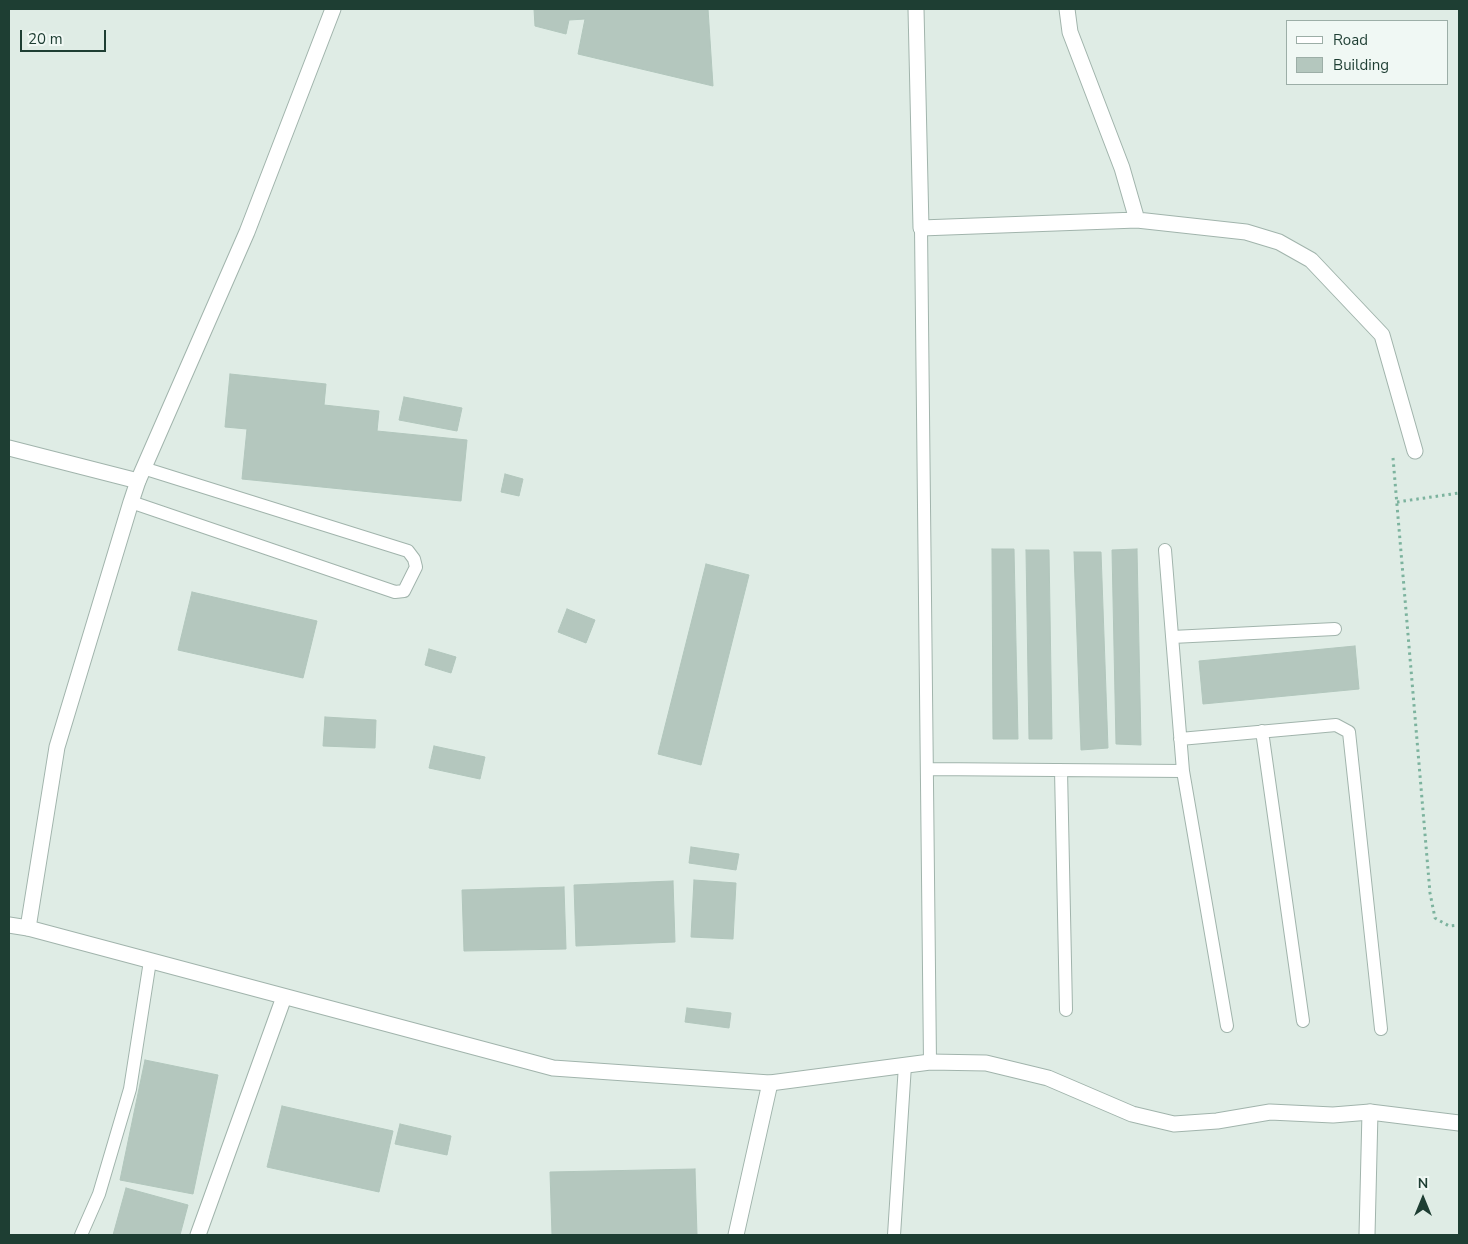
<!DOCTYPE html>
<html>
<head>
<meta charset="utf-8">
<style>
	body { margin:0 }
	#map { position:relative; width:1468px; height:1244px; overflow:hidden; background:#dfece5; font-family:"Nunito Sans",sans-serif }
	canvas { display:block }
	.frame { position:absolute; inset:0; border:10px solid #1e3e33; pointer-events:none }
	.legend { position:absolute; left:1286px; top:20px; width:162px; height:65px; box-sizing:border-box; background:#f0f8f4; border:1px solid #9caea7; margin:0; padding:6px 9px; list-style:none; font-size:15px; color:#1e3e33 }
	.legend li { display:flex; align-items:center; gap:10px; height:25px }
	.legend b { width:25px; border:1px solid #9caea7 }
	.north { position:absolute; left:1398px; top:1174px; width:50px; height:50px; -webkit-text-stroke:4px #f0f8f4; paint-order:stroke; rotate:0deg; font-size:14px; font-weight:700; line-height:20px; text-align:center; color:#1e3e33 }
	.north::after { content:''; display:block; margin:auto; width:18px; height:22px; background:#1e3e33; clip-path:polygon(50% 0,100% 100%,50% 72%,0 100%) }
	.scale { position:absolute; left:20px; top:30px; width:86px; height:22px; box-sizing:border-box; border:2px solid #1e3e33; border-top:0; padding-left:6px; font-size:15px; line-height:18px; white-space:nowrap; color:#1e3e33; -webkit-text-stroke:4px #f0f8f4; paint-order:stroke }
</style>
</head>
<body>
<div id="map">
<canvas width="1468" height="1244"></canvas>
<div class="frame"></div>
<ul class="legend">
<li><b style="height:6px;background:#fff"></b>Road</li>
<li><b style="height:14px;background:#b4c7be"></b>Building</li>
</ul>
<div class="north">N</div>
<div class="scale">20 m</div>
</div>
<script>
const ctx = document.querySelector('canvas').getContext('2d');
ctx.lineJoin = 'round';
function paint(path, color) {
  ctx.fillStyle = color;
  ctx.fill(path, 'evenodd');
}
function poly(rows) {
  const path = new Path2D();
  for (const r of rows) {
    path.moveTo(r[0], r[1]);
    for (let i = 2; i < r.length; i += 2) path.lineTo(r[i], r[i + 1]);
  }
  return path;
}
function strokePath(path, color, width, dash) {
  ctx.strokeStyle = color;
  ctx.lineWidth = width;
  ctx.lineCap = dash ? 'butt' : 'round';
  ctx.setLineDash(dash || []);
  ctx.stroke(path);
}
const building = poly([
	[534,9,708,9,713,86,578,54,585,19,569,20,566,34,535,26,534,9],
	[230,374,326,384,324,405,379,411,377,431,467,440,461,501,242,479,247,429,225,427,230,374],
	[404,397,462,408,457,431,399,420,404,397],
	[505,474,523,479,519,496,501,492,505,474],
	[992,549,1014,549,1018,739,993,739,992,549],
	[1137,549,1141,745,1116,744,1112,550,1137,549],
	[1026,550,1049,550,1052,739,1029,739,1026,550],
	[1074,552,1101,552,1108,748,1081,750,1074,552],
	[706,564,749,575,701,765,658,754,706,564],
	[192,592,317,621,303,678,178,650,192,592],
	[567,609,595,620,586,643,558,632,567,609],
	[1355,646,1359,689,1203,704,1199,661,1355,646],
	[429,649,456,657,451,673,425,665,429,649],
	[325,717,376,720,375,748,323,746,325,717],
	[434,746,485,757,480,779,429,768,434,746],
	[691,847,739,854,736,870,689,863,691,847],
	[694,880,736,883,733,939,691,937,694,880],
	[673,881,675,942,576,946,574,885,673,881],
	[564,887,566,949,464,951,462,890,564,887],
	[687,1008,731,1013,729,1028,685,1022,687,1008],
	[145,1060,218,1075,193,1194,120,1180,145,1060],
	[282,1106,393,1131,379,1192,267,1167,282,1106],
	[400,1124,451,1136,447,1155,395,1144,400,1124],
	[695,1169,697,1235,552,1235,550,1172,695,1169],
	[126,1188,188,1205,180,1235,113,1235,126,1188]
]);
const path = poly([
	[1393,458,1430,893,1435,918,1449,926,1459,925],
	[1397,502,1459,493]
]);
const service = poly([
	[921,228,930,1062],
	[131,502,395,592,404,591,416,567,414,559,408,551,143,468],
	[1165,550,1183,771],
	[1172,637,1335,629],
	[1262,731,1303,1021],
	[1180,739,1336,725,1349,732,1381,1029],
	[927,769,1183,771,1227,1026],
	[1061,770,1066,1010],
	[81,1235,99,1194,130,1089,150,961],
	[894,1235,905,1065]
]);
const minor = poly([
	[916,9,921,228,1137,220,1246,232,1279,242,1311,260,1382,335,1415,451],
	[1067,9,1070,32,1122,168,1137,220],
	[9,448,138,481],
	[9,925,28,928],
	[198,1235,284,997],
	[736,1235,770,1083],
	[1367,1235,1370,1112]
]);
const tertiary = poly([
	[333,9,247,232,138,481,131,502,57,747,28,928,553,1068,770,1083,930,1062,986,1063,1048,1078,1132,1114,1174,1124,1217,1121,1270,1112,1333,1115,1370,1112,1459,1123]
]);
paint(building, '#b4c7be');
strokePath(building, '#b1c6bc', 1);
strokePath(service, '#a1b4ac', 14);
strokePath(minor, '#a1b4ac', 17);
strokePath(tertiary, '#a1b4ac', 17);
strokePath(path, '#7cb39e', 3, [2.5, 4]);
strokePath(service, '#fff', 12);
strokePath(minor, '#fff', 15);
strokePath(tertiary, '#fff', 15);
</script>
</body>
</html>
